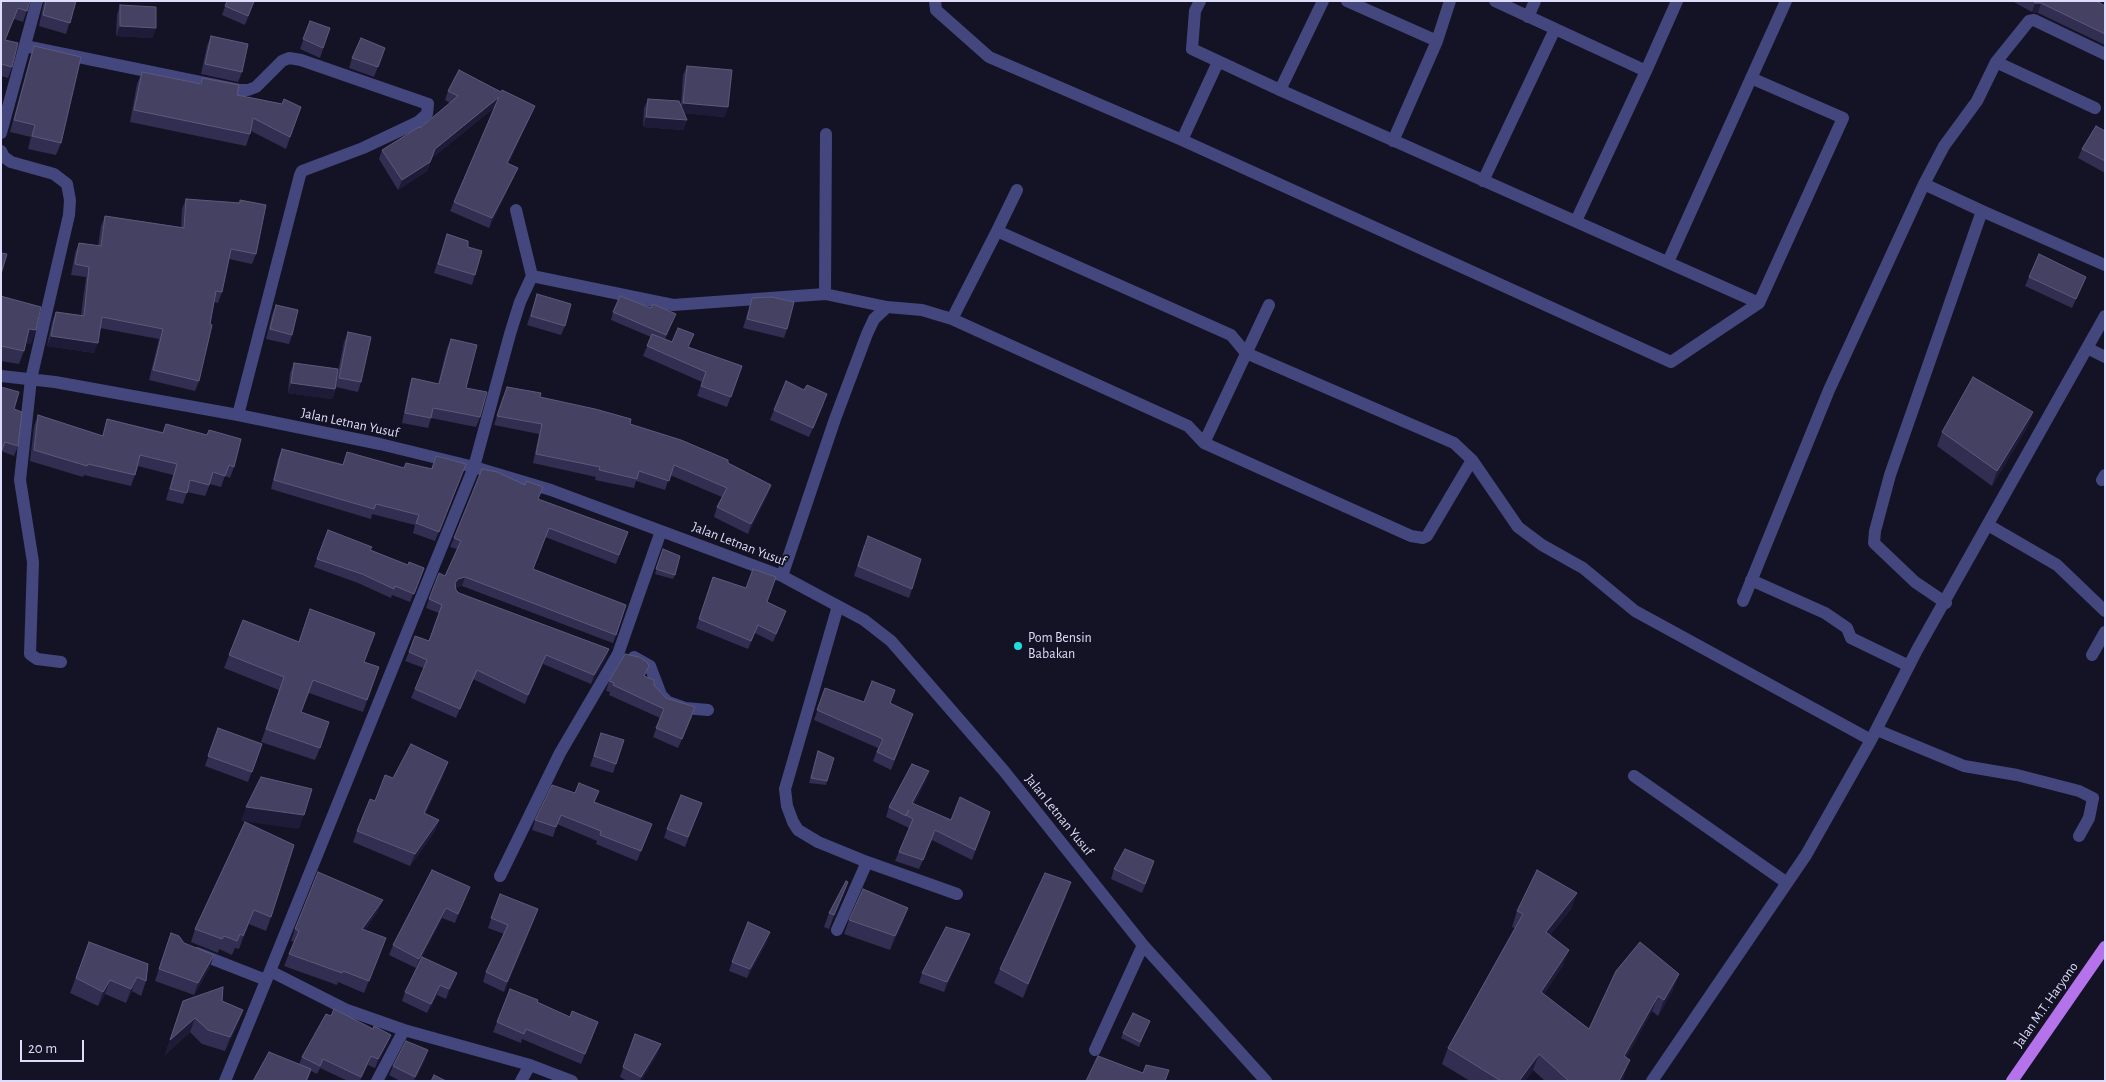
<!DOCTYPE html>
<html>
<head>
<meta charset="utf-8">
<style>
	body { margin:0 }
	#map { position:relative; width:2106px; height:1082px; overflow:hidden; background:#141325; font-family:"Alegreya Sans",sans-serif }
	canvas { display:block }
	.frame { position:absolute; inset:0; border:2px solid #dddcfa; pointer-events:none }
	.scale { position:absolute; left:20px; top:1040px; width:64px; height:22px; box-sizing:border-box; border:2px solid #dddcfa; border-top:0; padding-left:6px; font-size:15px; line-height:18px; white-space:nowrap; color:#dddcfa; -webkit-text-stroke:4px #141325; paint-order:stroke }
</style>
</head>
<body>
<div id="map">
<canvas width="2106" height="1082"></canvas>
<div class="frame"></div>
<div class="scale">20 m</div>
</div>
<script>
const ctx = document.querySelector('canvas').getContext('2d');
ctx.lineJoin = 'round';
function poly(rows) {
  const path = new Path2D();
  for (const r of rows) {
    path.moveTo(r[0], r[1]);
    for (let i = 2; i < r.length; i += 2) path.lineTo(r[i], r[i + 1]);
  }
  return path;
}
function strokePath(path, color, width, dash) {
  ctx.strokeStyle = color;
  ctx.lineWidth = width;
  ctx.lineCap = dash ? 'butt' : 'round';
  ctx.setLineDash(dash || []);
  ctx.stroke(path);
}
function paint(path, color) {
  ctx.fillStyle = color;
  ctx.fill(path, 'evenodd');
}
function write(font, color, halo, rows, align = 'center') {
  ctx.font = font + ' "Alegreya Sans",sans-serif';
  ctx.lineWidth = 4;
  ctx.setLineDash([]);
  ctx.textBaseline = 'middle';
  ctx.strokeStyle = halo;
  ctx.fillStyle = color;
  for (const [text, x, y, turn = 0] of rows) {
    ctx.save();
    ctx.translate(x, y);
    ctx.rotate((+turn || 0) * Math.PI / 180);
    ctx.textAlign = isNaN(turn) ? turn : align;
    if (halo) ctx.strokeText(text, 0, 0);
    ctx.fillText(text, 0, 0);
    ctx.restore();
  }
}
const minor = poly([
	[935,1,936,10,989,57,1182,140,1671,362,1759,303,1843,118,1751,78],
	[1200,1,1195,11,1192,49,1280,90,1759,303],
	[1347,1,1437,41],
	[1495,1,1646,71,1677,1],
	[1528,17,1535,1],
	[25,46,239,90,248,90,256,87,282,61,289,58,301,60,428,104,427,114,418,122,363,148,302,171,300,175,238,415],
	[1996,62,2095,108],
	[1280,90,1323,1],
	[1,133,37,1],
	[1182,140,1218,62],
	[1393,141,1437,41,1450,1],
	[1,151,4,157,11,162,54,174,67,184,70,200,69,215,31,379,20,480,33,562,30,654,37,659,61,662],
	[1483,181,1555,29],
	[1924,184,1982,211,1890,475,1875,531,1874,543,1915,582,1946,603],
	[516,210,532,276,673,305,825,294,887,307],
	[1982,211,2105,265],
	[1576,221,1646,71],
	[997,231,1017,190],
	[1668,262,1786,1],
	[532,276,520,302,510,334,474,467,270,971,347,1010,404,1030,530,1065,572,1081],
	[825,294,826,134],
	[952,319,997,231,1231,335,1246,353,1454,443,1472,460,1518,527,1542,545,1583,568,1635,611,1871,740],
	[2087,348,2105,357],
	[1,376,55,382,238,415,380,444,474,467,551,490,782,576,864,620,891,641,1004,771,1143,945,1266,1081],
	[1204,443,1269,305],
	[2102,480,2105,475],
	[1988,525,2057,565,2105,611],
	[782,576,835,419,867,334,874,319,887,307,922,310,952,319,1188,426,1204,443,1411,536,1423,538,1427,536,1472,460],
	[1751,580,1825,613,1847,628,1851,638,1909,666],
	[1743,601,1829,390,1924,184,1944,146,1977,101,1996,62,2029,21,2034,20,2105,54],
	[838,606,785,789,787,806,793,822,798,830,818,842,867,862,957,894],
	[2092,655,2105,632],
	[634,657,650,666,661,695,668,702,685,708,708,710],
	[1877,730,1964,766,2017,775,2079,791,2093,798,2089,818,2079,836],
	[1634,776,1787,883],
	[500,876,560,753,618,654,661,531],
	[837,930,867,862],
	[197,953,266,980],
	[1095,1050,1143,945],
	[225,1081,270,971],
	[377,1081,404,1030],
	[521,1081,530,1065],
	[1652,1081,1806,855,1871,740,1917,650,2105,316]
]);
const major = poly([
	[2012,1081,2105,947]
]);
const wall = poly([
	[1,1,30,1,23,22,14,19,5,40,12,67,8,78,1,76],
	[44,1,76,1,66,34,39,26],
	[227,1,255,1,245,25,222,15],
	[2012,1,2097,1,2105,6,2105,45,2038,13,2032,12],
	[120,5,156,28,152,38,116,36,117,15],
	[310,21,330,28,320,58,300,49],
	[211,36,242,72,238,82,201,74,207,46],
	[34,46,61,143,56,155,28,149,31,137,10,132,30,58],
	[385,48,374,77,349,68,352,58],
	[687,66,725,117,684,113,687,120,683,130,643,127,644,108,648,99,681,104,683,75],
	[142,72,200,84,202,78,237,95,282,104,301,107,286,149,251,131,246,146,130,122,137,84],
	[448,91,531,115,508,164,514,177,489,228,450,211,495,107,432,158,427,171,398,190,379,159,382,150,420,128,450,103,445,100],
	[2105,131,2105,173,2078,158,2082,149],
	[186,199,239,203,240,200,256,254,252,264,229,259,222,292,218,303,214,302,199,381,195,391,149,380,159,339,100,328,94,353,47,346,52,322,56,312,81,315,86,277,71,275,75,253,79,243,98,246,101,226,105,216,181,227,182,209],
	[447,234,468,247,475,275,472,285,434,273],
	[2029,277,2086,277,2082,286,2072,308,2025,286],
	[537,294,565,326,561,335,527,325],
	[1,296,31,344,26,343,24,351,19,364,1,361],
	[752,298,787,329,784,338,743,328],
	[276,305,292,335,289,344,266,339,272,315],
	[613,312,673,321,665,339,742,366,727,407,697,396,702,382,643,356,651,337,611,320],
	[348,332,361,382,358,392,336,387,332,399,288,393,290,373,294,363,336,382,344,342],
	[451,339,466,388,480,417,476,427,431,418,428,428,402,423,409,388,412,378,438,384,447,348],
	[503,396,540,397,630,424,728,463,771,485,768,494,748,534,714,517,717,507,722,497,670,475,665,490,636,481,634,488,595,480,596,477,533,463,539,434,494,425],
	[824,404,809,437,770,420,774,410],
	[14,409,18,446,14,456,1,451],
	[2033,412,2028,426,1992,486,1937,446,1942,432],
	[38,415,102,436,107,419,163,432,166,424,207,435,209,430,234,467,230,478,225,476,221,487,210,484,205,496,187,492,183,504,166,500,173,475,138,466,131,486,84,475,83,477,30,461,34,426],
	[282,449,343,464,347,452,404,468,406,463,431,469,436,456,466,464,435,541,413,533,415,525,372,514,371,519,271,489,278,459],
	[538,499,628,532,616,564,545,537,533,569,616,635,613,643,462,586,455,587,456,590,459,593,609,649,606,658,591,684,543,664,525,704,473,679,456,718,411,698,424,668,405,661,409,652,429,641,439,613,426,608,429,599,445,576,457,549,450,547,454,538],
	[328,530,371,550,408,565,424,568,410,602,392,595,391,598,358,583,314,567],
	[864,545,912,589,909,598,854,576],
	[663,549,675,575,673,579,655,574],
	[713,577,767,602,783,619,773,642,755,633,748,649,696,628],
	[243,620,299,642,364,662,379,667,363,712,309,693,301,712,320,748,315,760,261,742,279,690,224,668],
	[645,676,666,698,692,717,678,748,653,737,660,718,609,695,610,692,606,691,609,681],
	[825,688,864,702,890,703,913,714,891,770,873,761,878,748,814,720],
	[218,728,262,744,248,782,205,766],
	[601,733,624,740,613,773,590,766],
	[818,751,827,781,826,785,809,783],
	[444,774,425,814,439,820,435,831,410,866,353,842,357,831,375,801,393,778],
	[926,780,914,804,951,820,990,812,972,860,932,840,919,869,895,861,909,828,903,825,904,823,903,825,886,817,889,807],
	[595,802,648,834,637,861,596,844,597,841,557,824,553,837,532,830,535,820],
	[702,803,685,847,664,838,667,829],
	[245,822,271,917,266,931,249,924,239,949,235,948,232,955,219,949,218,953,191,942,195,929],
	[1114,869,1151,871,1142,893,1111,879],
	[432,870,466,897,455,923,442,918,416,968,389,955,393,945],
	[848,882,829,929,824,927,829,913],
	[1577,893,1571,909,1550,935,1563,965,1544,994,1589,1029,1616,971,1673,990,1658,1016,1652,1011,1626,1058,1624,1076,1622,1081,1545,1081,1533,1070,1525,1081,1470,1081,1442,1064,1448,1048,1515,928,1512,927,1517,911],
	[500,894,535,918,504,992,483,982,486,972,504,934,488,928],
	[1066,896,1023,998,994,983,1000,969],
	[378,911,365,930,381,950,364,993,338,982,337,985,284,966,294,942,291,941,295,929],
	[849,920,903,922,890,950,844,934],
	[171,933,184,943,210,967,194,995,155,981],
	[970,934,966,944,944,992,919,983,922,973],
	[89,942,146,981,141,996,132,991,126,1003,105,994,98,1006,70,993],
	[767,942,747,978,729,971,732,962],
	[457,973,446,999,437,995,427,1013,402,1001,405,992],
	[510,989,537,1002,570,1017,598,1022,581,1064,522,1039,521,1043,493,1032],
	[183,1001,222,1001,243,1010,238,1024,225,1051,202,1044,190,1032,165,1055],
	[1150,1021,1139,1047,1121,1038,1123,1033],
	[373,1029,391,1035,388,1043,375,1068,368,1065,360,1081,348,1081,320,1068,317,1074,311,1071,307,1081,253,1081,299,1064,302,1057],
	[635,1034,661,1044,657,1054,641,1081,627,1081,620,1077],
	[425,1060,414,1081,400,1081,389,1075,393,1066]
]);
const shadedWall = poly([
	[254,1,255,1,245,25,248,16],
	[2035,3,2041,3,2038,13,2032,12],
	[120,26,156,28,152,38,116,36],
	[499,97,496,106,432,158,435,149],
	[683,103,728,107,725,117,680,113],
	[535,106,531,115,504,173,507,163],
	[646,117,687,120,683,130,643,127],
	[430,162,427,171,398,190,402,180],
	[518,168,514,177,489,228,492,218],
	[29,329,36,330,31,344,24,343],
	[51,336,98,343,94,353,47,346],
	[291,383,335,389,332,399,288,393],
	[827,394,824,404,809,437,813,428],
	[2033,412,2028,426,1992,486,1997,471],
	[771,485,768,494,748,534,751,524],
	[465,577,462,586,454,587,455,583,458,579],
	[609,649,606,658,591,684,594,675],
	[546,655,543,664,525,704,528,695],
	[448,762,444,774,419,825,424,813],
	[929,771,926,780,909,813,912,803],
	[246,807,304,815,299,829,241,821],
	[439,820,435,831,410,866,415,854],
	[848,882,843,896,829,929,834,915],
	[1071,882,1066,896,1023,998,1028,984],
	[470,887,466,897,455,923,458,914],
	[1577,893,1571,909,1540,948,1546,932],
	[383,900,378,911,358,941,362,929],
	[446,908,442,918,416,968,419,959],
	[908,908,903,922,890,950,895,936],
	[538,909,535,918,504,992,507,982],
	[254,910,249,924,239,949,243,936],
	[770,932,767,942,747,978,750,969],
	[970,934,966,944,944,992,947,982],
	[1569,950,1563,965,1535,1007,1541,992],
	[214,955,210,967,194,995,198,983],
	[457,973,453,983,446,999,449,989],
	[1679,974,1673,990,1658,1016,1664,1000],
	[137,977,132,991,126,1003,131,989],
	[110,980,105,994,98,1006,103,992],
	[440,985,437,995,427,1013,431,1004],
	[1658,996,1652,1011,1618,1072,1624,1056],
	[243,1010,238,1024,225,1051,230,1037],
	[195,1018,190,1032,165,1055,170,1040],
	[391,1035,388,1043,375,1068,378,1059],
	[661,1044,657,1054,641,1081,640,1081,641,1077],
	[428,1050,425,1060,414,1081,413,1081],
	[1539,1054,1533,1070,1525,1081,1519,1081],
	[371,1056,368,1065,360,1081,361,1077],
	[1630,1060,1624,1076,1622,1081,1619,1081]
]);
const building = poly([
	[1,1,30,1,27,11,18,8,5,40,18,43,12,67,1,64,1,1],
	[46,1,76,1,70,23,43,15,46,1],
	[227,1,254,1,248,16,225,6,227,1],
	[2033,1,2097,1,2105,6,2105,34,2041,3,2035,3,2033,1],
	[120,5,156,7,156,28,120,26,120,5],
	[310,21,330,28,323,48,303,39,310,21],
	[211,36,248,44,242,72,205,64,211,36],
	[361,38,385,48,378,67,352,58,361,38],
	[34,46,81,57,61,143,32,136,35,125,14,120,34,46],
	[687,66,732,70,728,107,683,103,687,66],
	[459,70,501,92,502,90,535,106,507,163,518,168,492,218,454,202,499,97,435,149,430,162,402,180,382,150,419,127,420,128,458,96,448,91,459,70],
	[142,72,201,84,202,78,239,85,237,95,282,104,284,99,301,107,290,137,253,118,250,134,134,110,142,72],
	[648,99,679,101,687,120,646,117,648,99],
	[2096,126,2105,131,2105,161,2082,149,2096,126],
	[186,199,240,203,240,200,266,205,256,254,231,249,222,292,216,291,210,324,212,325,199,381,153,370,163,329,102,317,98,343,51,336,56,312,84,316,89,267,75,264,79,243,101,246,105,216,184,228,186,199],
	[447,234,468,241,468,247,482,251,475,275,438,264,447,234],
	[1,253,7,254,1,274,1,253],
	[2039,254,2086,277,2076,299,2029,277,2039,254],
	[537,294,571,304,565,326,531,316,537,294],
	[1,296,4,297,41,307,36,330,29,329,24,351,1,346,1,296],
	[620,296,651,308,653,304,676,314,666,335,613,312,620,296],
	[772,297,794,302,787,329,747,319,752,298,772,297],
	[276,305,298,310,292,335,270,329,276,305],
	[678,328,694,334,688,347,742,366,731,397,701,386,706,372,647,346,652,334,672,342,678,328],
	[348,332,371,337,361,382,339,378,348,332],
	[451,339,477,345,466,388,487,392,480,417,433,408,431,418,405,413,412,378,439,384,451,339],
	[294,363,338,369,335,389,291,383,294,363],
	[1973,377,2033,412,1997,471,1942,432,1973,377],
	[786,381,804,390,807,385,827,394,813,428,774,410,786,381],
	[1,387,19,392,14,409,22,412,18,446,5,442,1,452,1,387],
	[507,387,541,393,540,397,595,409,631,419,630,424,681,440,728,460,728,463,771,485,751,524,717,507,727,488,674,465,669,481,639,471,637,479,599,470,600,467,536,454,542,424,497,416,507,387],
	[38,415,103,436,107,419,163,433,166,424,207,435,209,430,241,439,234,467,229,465,225,476,213,472,209,485,190,480,187,493,170,489,177,464,140,455,135,475,88,464,87,466,34,450,38,415],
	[282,449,343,465,347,452,404,468,406,463,432,469,436,456,466,464,439,532,416,523,419,515,376,504,374,509,274,480,282,449],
	[482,469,497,472,525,485,526,481,543,487,538,499,628,532,619,555,549,528,533,569,626,605,616,635,465,577,458,579,455,583,456,590,459,593,609,649,594,675,546,655,528,695,477,670,460,709,415,689,427,660,409,652,415,636,429,641,442,605,429,599,439,573,445,576,461,541,454,538,482,469],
	[328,530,372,547,370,550,408,565,409,562,424,568,414,594,395,586,394,589,362,574,317,559,328,530],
	[868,536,921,559,912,589,858,566,868,536],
	[663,549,680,556,675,575,656,569,663,549],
	[753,569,776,577,767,602,786,611,776,634,758,625,751,641,699,619,713,577,746,588,753,569],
	[310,609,375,633,364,662,379,667,367,700,313,680,301,712,329,722,320,748,266,729,284,677,229,655,243,620,299,642,310,609],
	[625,654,639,657,647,662,649,666,644,676,654,680,654,685,666,698,695,707,682,739,656,728,664,709,613,685,614,683,609,681,625,654],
	[872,681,895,690,890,703,913,714,894,760,877,752,883,739,817,710,825,688,864,702,872,681],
	[218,728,262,744,252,772,208,756,218,728],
	[601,733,624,740,616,764,594,756,601,733],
	[411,744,448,762,424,813,439,820,415,854,357,831,370,799,375,801,385,775,393,778,411,744],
	[818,751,834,758,827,781,811,778,818,751],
	[912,764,929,771,912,803,951,820,960,797,990,812,975,850,935,830,923,860,899,852,913,819,906,815,909,810,906,816,889,807,912,764],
	[261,777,312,789,304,815,246,807,261,777],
	[579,783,599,791,594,802,652,824,641,851,600,835,601,831,561,815,556,827,535,820,552,785,575,793,579,783],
	[681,795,702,803,688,837,667,829,681,795],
	[245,822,294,845,271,917,254,910,243,936,240,934,237,941,224,936,222,939,195,929,245,822],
	[1125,849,1154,861,1145,884,1114,869,1125,849],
	[432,870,470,887,458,914,446,908,419,959,393,945,432,870],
	[1537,870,1577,893,1546,932,1569,950,1541,992,1589,1029,1616,971,1640,942,1679,974,1664,1000,1658,996,1624,1056,1630,1060,1619,1081,1569,1081,1539,1054,1519,1081,1501,1081,1448,1048,1523,914,1517,911,1537,870],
	[318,872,383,900,362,929,386,938,369,981,343,971,342,973,289,954,299,931,295,929,318,872],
	[1045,873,1071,882,1028,984,1000,969,1045,873],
	[846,881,848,882,834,915,829,913,846,881],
	[863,889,908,908,895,936,849,920,863,889],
	[500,894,538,909,507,982,486,972,508,925,491,918,500,894],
	[748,922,770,932,750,969,732,962,748,922],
	[946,927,970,934,947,982,922,973,946,927],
	[171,933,179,936,184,943,214,955,198,983,159,969,171,933],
	[89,942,148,964,146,981,137,977,131,989,110,980,103,992,76,978,89,942],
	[422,957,457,973,449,989,440,985,431,1004,405,992,422,957],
	[223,987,222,1001,243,1010,230,1037,208,1030,195,1018,170,1040,183,1001,223,987],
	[510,989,538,1000,537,1002,570,1017,572,1011,598,1022,585,1054,526,1029,524,1034,497,1022,510,989],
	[334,1009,373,1029,374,1026,391,1035,378,1059,371,1056,361,1077,323,1059,320,1066,302,1057,326,1014,331,1016,334,1009],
	[1133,1013,1150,1021,1140,1042,1123,1033,1133,1013],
	[635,1034,661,1044,641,1077,623,1067,635,1034],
	[406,1041,428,1050,415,1077,393,1066,406,1041],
	[269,1052,311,1069,306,1081,253,1081,269,1052],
	[1098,1056,1143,1073,1146,1065,1169,1070,1165,1081,1086,1081,1098,1056],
	[434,1075,446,1081,431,1081,434,1075]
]);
const markers = [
	[1018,646,5,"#22dde0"]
];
const streetNames = [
	["Jalan Letnan Yusuf",350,423,12],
	["Jalan Letnan Yusuf",739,544,21],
	["Jalan Letnan Yusuf",1059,815,51],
	["Jalan M.T. Haryono",2046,1005,-55]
];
const poiNames = [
	["Pom Bensin",1028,638],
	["Babakan",1028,654]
];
strokePath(minor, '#44477e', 12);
strokePath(major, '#b472eb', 12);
paint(wall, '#322e51');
paint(shadedWall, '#1e1b38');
paint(building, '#444163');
strokePath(building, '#5c597b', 1);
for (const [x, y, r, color] of markers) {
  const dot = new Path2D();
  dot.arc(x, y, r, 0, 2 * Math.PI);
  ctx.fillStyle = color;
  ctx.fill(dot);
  strokePath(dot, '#141325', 2);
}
write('14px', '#dddcfa', '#141325', streetNames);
write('14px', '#dddcfa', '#141325', poiNames, 'left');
</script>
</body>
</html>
